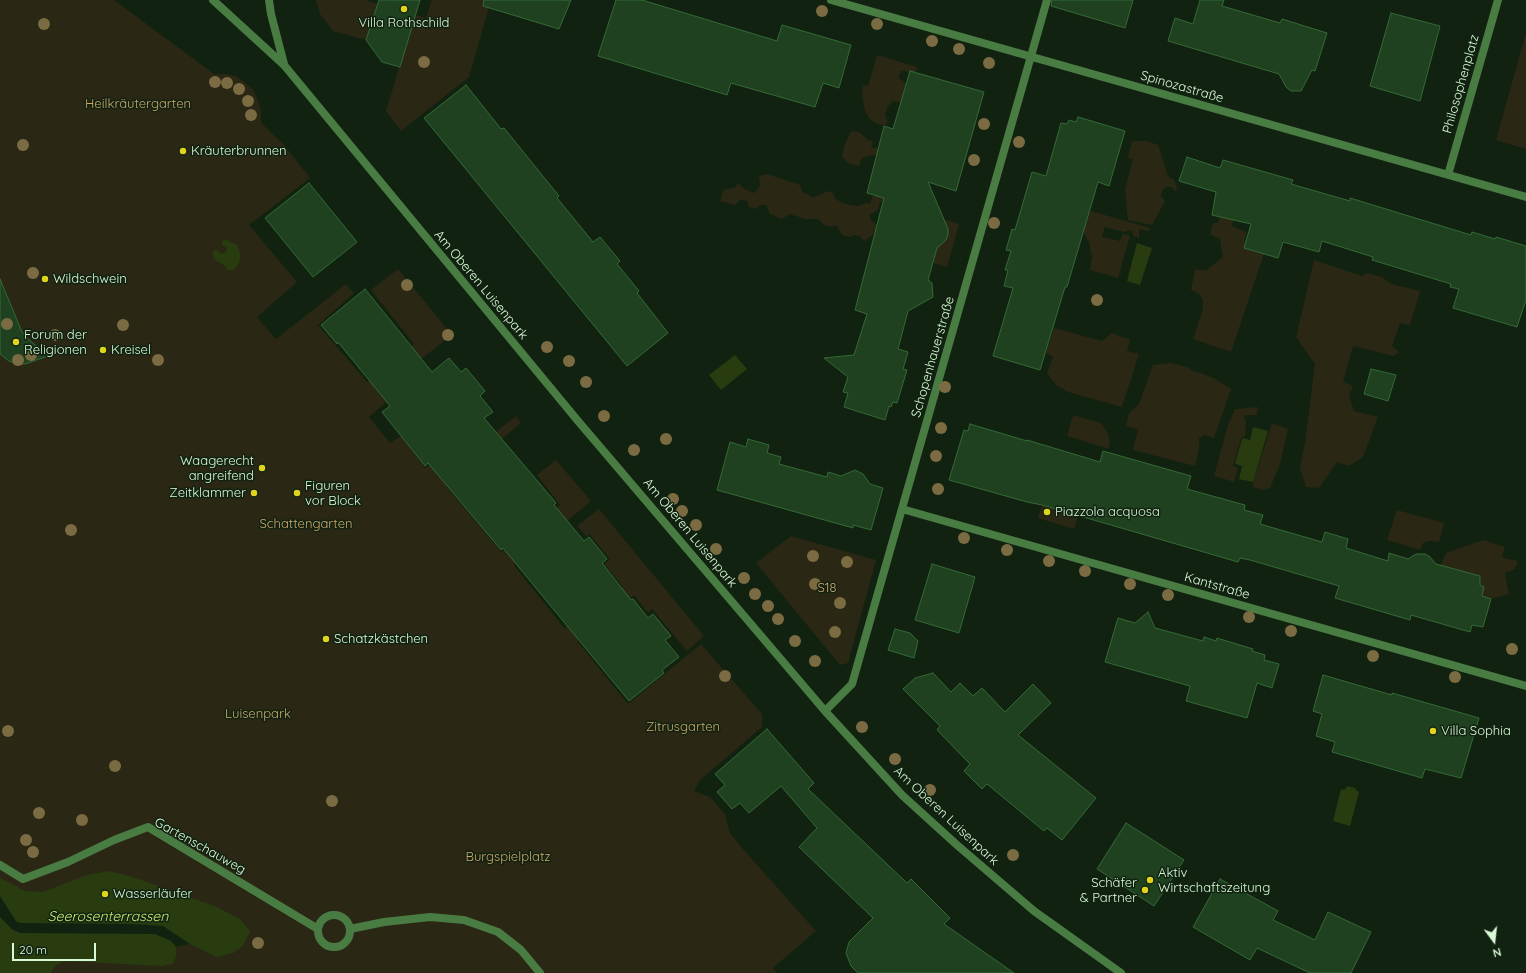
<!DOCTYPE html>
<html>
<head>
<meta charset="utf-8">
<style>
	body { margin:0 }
	#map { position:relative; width:1526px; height:973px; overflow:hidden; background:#121; font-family:Quicksand,sans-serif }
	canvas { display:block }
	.north { position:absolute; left:1474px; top:921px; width:40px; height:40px; -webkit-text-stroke:3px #121; paint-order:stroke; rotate:165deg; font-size:11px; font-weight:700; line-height:16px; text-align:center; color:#d9fad7 }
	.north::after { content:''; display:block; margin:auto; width:14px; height:18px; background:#d9fad7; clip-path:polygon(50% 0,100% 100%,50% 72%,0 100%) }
	.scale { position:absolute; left:12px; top:943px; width:84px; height:18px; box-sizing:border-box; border:2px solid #d9fad7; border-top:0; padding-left:5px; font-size:12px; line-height:14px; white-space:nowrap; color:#d9fad7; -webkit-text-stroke:3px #121; paint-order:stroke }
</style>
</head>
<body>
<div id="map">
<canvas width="1526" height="973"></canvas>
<div class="north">N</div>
<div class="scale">20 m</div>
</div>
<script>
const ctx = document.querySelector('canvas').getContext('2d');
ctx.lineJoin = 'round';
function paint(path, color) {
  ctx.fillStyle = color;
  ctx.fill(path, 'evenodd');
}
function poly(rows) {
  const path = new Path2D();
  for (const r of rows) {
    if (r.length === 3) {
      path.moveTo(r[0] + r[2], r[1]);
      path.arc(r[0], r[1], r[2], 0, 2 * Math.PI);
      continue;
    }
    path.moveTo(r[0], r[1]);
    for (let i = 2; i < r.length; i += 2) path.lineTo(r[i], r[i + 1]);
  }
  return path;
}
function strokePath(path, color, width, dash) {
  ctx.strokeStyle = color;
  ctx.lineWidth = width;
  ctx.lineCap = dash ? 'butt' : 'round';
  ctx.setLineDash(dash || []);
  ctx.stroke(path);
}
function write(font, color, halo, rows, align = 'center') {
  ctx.font = font + ' Quicksand,sans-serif';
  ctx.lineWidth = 3;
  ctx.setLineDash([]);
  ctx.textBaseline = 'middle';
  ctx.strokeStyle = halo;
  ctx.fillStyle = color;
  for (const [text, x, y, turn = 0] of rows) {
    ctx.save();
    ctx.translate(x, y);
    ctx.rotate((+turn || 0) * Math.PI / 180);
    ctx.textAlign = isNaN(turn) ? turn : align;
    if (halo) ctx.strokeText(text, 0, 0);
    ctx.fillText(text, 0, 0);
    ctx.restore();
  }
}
const green = poly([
	[0,0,114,0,214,74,226,74,236,76,246,83,254,91,259,103,261,111,261,123,285,146,310,178,249,225,297,282,257,317,276,339,346,284,354,293,318,325,367,382,414,344,371,290,398,269,452,335,412,366,419,374,369,417,390,443,401,436,425,468,431,463,441,475,516,416,521,423,446,486,501,552,560,505,537,475,556,460,591,501,514,565,564,628,623,587,604,564,610,559,589,534,586,536,577,526,599,509,704,636,687,651,652,609,648,613,634,595,577,641,628,704,701,644,762,714,762,727,700,780,694,791,710,797,725,814,730,833,743,849,816,931,773,968,777,973,0,973],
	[316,0,366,0,377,4,366,40,333,31,320,14],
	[432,0,491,0,469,77,401,131,386,111,415,15,426,18],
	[1526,33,1526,149,1496,140],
	[877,55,917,67,916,73,901,71,898,78,906,83,901,102,893,101,888,106,885,115,888,122,884,126,875,123,869,118,865,111,862,95,863,85,868,86],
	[851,131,859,132,868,140,873,141,871,148,879,148,885,158,873,155,862,158,859,166,848,163,842,157,844,146],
	[1132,141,1147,141,1158,145,1168,176,1174,180,1177,187,1176,192,1172,187,1167,187,1162,190,1161,196,1165,201,1152,225,1128,220,1125,190,1133,159,1128,158],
	[767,174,800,185,803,192,812,197,821,195,826,191,833,193,835,199,845,204,858,206,866,203,870,204,873,195,886,198,879,203,879,208,876,211,869,215,871,220,877,225,874,234,864,241,860,236,854,235,850,237,842,235,837,226,826,226,818,219,805,219,790,214,782,219,770,214,766,205,760,205,757,209,749,207,747,201,740,200,735,205,720,201,724,189,735,188,738,183,746,190,755,193,760,186,759,176],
	[1070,205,1150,228,1149,231,1139,229,1139,238,1134,236,1131,230,1124,232,1105,227,1102,237,1120,241,1123,234,1130,236,1118,278,1090,270,1092,257,1089,242,1083,232,1084,228],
	[1220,217,1233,220,1232,226,1246,232,1244,248,1264,254,1231,352,1193,339,1203,309,1203,300,1199,294,1191,290,1195,270,1207,270,1223,257,1220,239,1210,234,1213,223,1218,223],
	[943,219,959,224,947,267,933,263,938,244,941,244,946,240,948,234,948,229],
	[1314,260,1362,276,1367,273,1382,277,1391,284,1420,291,1410,325,1400,323,1392,346,1399,352,1394,356,1353,346,1343,382,1353,386,1349,395,1354,411,1378,417,1363,457,1349,466,1337,462,1319,488,1306,487,1300,468,1305,443,1315,364,1296,337],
	[1054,328,1102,341,1112,333,1130,340,1127,351,1139,354,1122,407,1068,392,1056,385,1047,373,1053,357,1046,353],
	[1171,363,1187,367,1195,372,1201,373,1215,379,1231,389,1214,438,1205,435,1199,438,1199,448,1195,466,1133,450,1138,429,1126,426,1129,413,1139,404,1153,365],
	[1258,407,1257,415,1244,415,1246,424,1245,436,1241,438,1233,466,1238,468,1234,482,1214,476,1228,425,1235,409],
	[1073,415,1101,423,1107,432,1110,440,1109,449,1067,436],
	[1272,423,1288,429,1280,464,1270,488,1262,490,1253,487,1253,482],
	[1042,505,1078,516,1074,529,1038,518],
	[1397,510,1444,523,1439,542,1429,541,1423,543,1420,550,1387,540],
	[791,536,876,560,848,663,840,665,756,563],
	[1483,540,1505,547,1502,555,1503,558,1518,561,1515,569,1505,573,1509,594,1491,599,1482,596,1480,576,1451,568,1432,587,1446,553]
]);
const water = poly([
	[226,240,237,245,241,256,237,267,233,270,228,270,223,264,216,261,212,254,215,249,220,253,223,254,226,252,227,248,222,244,222,241],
	[1137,243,1152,248,1140,285,1127,281],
	[735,355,747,369,721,390,709,375],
	[1253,427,1268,431,1253,482,1239,479,1242,466,1235,464,1241,442,1243,438,1250,440],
	[1348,786,1355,788,1356,790,1359,792,1350,826,1333,821,1341,789,1344,790],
	[109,871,130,876,217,907,240,919,250,931,243,946,233,953,217,957,190,944,176,947,176,956,172,964,162,966,64,961,54,967,51,973,0,973,0,878,25,891,43,892,87,875]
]);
const pier = poly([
	[0,896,14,918,17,922,22,923,132,924,163,926,190,944,176,947,171,941,155,934,20,933,13,930,0,917]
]);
const building = poly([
	[379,0,420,0,400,67,382,62,366,40,379,0],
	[484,0,571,0,559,29,483,6,484,0],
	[616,0,642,0,777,41,782,25,851,45,839,88,823,83,815,107,731,83,727,95,598,56,616,0],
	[1052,0,1133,0,1125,28,1051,6,1052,0],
	[1200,0,1224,0,1222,6,1280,23,1282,19,1327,33,1315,71,1312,70,1301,91,1291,91,1286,87,1279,74,1168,41,1175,18,1193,24,1200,0],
	[1391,13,1440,26,1420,101,1370,86,1391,13],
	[910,71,984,92,956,191,928,182,948,229,948,234,946,240,937,248,928,280,932,283,933,297,908,311,898,349,908,352,903,369,907,370,897,403,893,402,891,407,889,406,885,420,844,407,848,393,843,392,848,377,824,358,854,355,867,314,855,310,884,198,867,193,884,126,893,129,910,71],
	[466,85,501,129,504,128,559,196,557,198,593,242,600,237,620,261,617,264,639,291,637,293,668,333,627,366,424,118,466,85],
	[1078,117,1125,131,1109,186,1098,182,1067,287,1065,287,1040,370,993,356,1013,288,1004,286,1008,270,1005,270,1011,251,1006,250,1012,229,1015,230,1032,172,1046,176,1061,123,1067,124,1069,120,1076,122,1078,117],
	[1187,157,1220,168,1223,160,1293,180,1291,184,1350,201,1350,198,1471,235,1472,232,1495,239,1496,237,1526,246,1526,300,1517,327,1453,308,1459,289,1450,287,1451,284,1372,260,1373,257,1322,241,1319,252,1283,242,1278,258,1244,248,1251,224,1212,215,1216,192,1179,181,1187,157],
	[309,183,357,242,313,277,265,218,309,183],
	[0,279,22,332,27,338,48,356,25,364,17,364,9,361,0,354,0,279],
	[365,289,432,372,449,358,461,372,466,368,485,391,480,396,493,412,484,418,556,503,554,505,584,541,589,537,607,559,602,563,631,600,633,599,648,618,653,614,671,636,665,640,679,657,662,670,664,673,629,701,503,548,501,550,428,463,425,466,382,412,390,406,338,342,337,344,321,325,365,289],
	[1371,369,1396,375,1388,401,1364,394,1371,369],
	[970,424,1027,441,1027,440,1100,462,1103,451,1191,476,1187,489,1245,505,1244,510,1263,515,1260,524,1322,542,1325,532,1348,539,1346,548,1388,561,1389,553,1408,559,1416,554,1425,554,1429,556,1436,564,1480,576,1480,585,1484,587,1482,596,1491,599,1483,627,1472,625,1470,632,1411,615,1410,620,1335,598,1339,586,1250,560,1240,558,1238,562,1042,505,1027,502,949,480,964,430,968,431,970,424],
	[748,439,769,445,767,453,781,457,779,464,827,477,828,472,841,476,855,470,863,474,870,484,883,488,871,530,853,525,853,528,717,490,730,442,746,447,748,439],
	[932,564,975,577,959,633,915,620,932,564],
	[1148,612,1155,628,1203,641,1204,637,1216,641,1217,638,1253,649,1252,651,1265,655,1264,660,1279,664,1272,688,1257,683,1247,718,1186,701,1190,686,1105,662,1118,618,1135,623,1148,612],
	[895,629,910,633,918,641,914,658,888,650,895,629],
	[933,673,951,692,960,683,973,696,982,688,1005,712,1033,684,1051,703,1018,735,1096,798,1062,840,1047,828,1044,831,987,784,982,789,964,771,970,764,937,730,940,726,903,689,915,678,933,673],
	[1323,675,1392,695,1392,693,1479,718,1461,778,1425,769,1422,778,1332,752,1335,742,1316,736,1322,714,1313,711,1323,675],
	[767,729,814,783,808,789,907,883,911,879,950,918,944,924,1014,973,858,973,851,966,846,953,849,942,873,918,799,847,817,828,781,786,749,813,740,803,732,809,717,792,725,785,715,774,767,729],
	[1126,823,1184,860,1154,906,1097,869,1126,823],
	[1220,879,1278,911,1273,920,1315,940,1328,912,1371,932,1351,973,1310,973,1257,948,1250,960,1193,927,1220,879]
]);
const pedestrian = poly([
	[0,865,23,879,68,862,114,840,148,827,318,929],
	[334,931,16],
	[350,929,384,922,430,917,464,920,498,932,521,950,540,973]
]);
const minor = poly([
	[213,0,284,65,578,421,825,711,902,795,957,845,1034,911,1121,973],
	[269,0,271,14,284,64],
	[831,0,1526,197],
	[1448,175,1498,0],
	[902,509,1526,686],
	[825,711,852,684,1047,0]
]);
const trees = [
	[822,11],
	[44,24],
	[877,24],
	[932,41],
	[959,49],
	[424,62],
	[989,63],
	[215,82],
	[227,83],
	[239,89],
	[248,101],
	[251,115],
	[984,124],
	[1019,142],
	[23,145],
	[974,160],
	[994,223],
	[33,273],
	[407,285],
	[1097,300],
	[7,324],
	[123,325],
	[55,335],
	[448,335],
	[547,347],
	[31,355],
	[18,360],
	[158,360],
	[569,361],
	[586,382],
	[945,387],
	[604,416],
	[941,428],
	[666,439],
	[634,450],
	[936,456],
	[938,489],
	[673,499],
	[682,511],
	[696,525],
	[71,530],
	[964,538],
	[716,549],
	[1007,550],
	[813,556],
	[1049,561],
	[847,562],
	[1085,571],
	[744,578],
	[815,584],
	[1130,584],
	[755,594],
	[1168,595],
	[840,603],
	[768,606],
	[1249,617],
	[778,619],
	[1291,631],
	[835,632],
	[795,641],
	[1512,649],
	[1373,656],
	[815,661],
	[725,676],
	[1455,677],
	[862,727],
	[8,731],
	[895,759],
	[115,766],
	[930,790],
	[332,801],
	[39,813],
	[82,820],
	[26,840],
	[33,852],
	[1013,855],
	[258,943]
];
const markers = [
	[404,9,4,"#e1d41c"],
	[183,151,4,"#e1d41c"],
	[45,279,4,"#e1d41c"],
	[16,342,4,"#e1d41c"],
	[103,350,4,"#e1d41c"],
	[262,468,4,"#e1d41c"],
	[254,493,4,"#e1d41c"],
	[297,493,4,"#e1d41c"],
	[1047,512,4,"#e1d41c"],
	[326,639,4,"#e1d41c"],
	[1433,731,4,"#e1d41c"],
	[1150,880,4,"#e1d41c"],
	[1145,890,4,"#e1d41c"],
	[105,894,4,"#e1d41c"]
];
const poiNames = [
	["Villa Rothschild",404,23,"center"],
	["Kräuterbrunnen",191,151],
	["Wildschwein",53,279],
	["Forum der",24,335],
	["Religionen",24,350],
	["Kreisel",111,350],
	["Waagerecht",254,461,"right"],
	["angreifend",254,476,"right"],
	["Figuren",305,486],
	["vor Block",305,501],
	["Zeitklammer",246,493,"right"],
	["Piazzola acquosa",1055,512],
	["Schatzkästchen",334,639],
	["Villa Sophia",1441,731],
	["Aktiv",1158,873],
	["Wirtschaftszeitung",1158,888],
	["Schäfer",1137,883,"right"],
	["& Partner",1137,898,"right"],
	["Wasserläufer",113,894]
];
const streetNames = [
	["Philosophenplatz",1461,84,-74],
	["Spinozastraße",1182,87,16],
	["Am Oberen Luisenpark",481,285,50],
	["Schopenhauerstraße",933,357,-74],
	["Am Oberen Luisenpark",690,533,50],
	["Kantstraße",1217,586,16],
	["Am Oberen Luisenpark",946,816,43],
	["Gartenschauweg",200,846,29]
];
const parkNames = [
	["Heilkräutergarten",138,104],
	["Schattengarten",306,524],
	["S18",827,588],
	["Luisenpark",258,714],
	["Zitrusgarten",683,727],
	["Burgspielplatz",508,857]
];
const waterNames = [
	["Seerosenterrassen",108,917]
];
paint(green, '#2b2715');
paint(water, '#283c10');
paint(pier, '#121');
paint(building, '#1f4120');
strokePath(building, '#346a36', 1);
strokePath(pedestrian, '#497c42', 8);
strokePath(minor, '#497c42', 8);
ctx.fillStyle = '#7b6b43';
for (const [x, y] of trees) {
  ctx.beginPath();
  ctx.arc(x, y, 6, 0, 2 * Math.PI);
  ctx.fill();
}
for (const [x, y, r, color] of markers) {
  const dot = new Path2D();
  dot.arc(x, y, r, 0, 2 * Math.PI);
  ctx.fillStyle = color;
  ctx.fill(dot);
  strokePath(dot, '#121', 1.5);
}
write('13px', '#d9fad7', '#121', poiNames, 'left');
write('13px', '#d9fad7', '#121', streetNames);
write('13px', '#d1a76c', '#121', parkNames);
write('italic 14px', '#c9ee72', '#121', waterNames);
</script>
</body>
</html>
